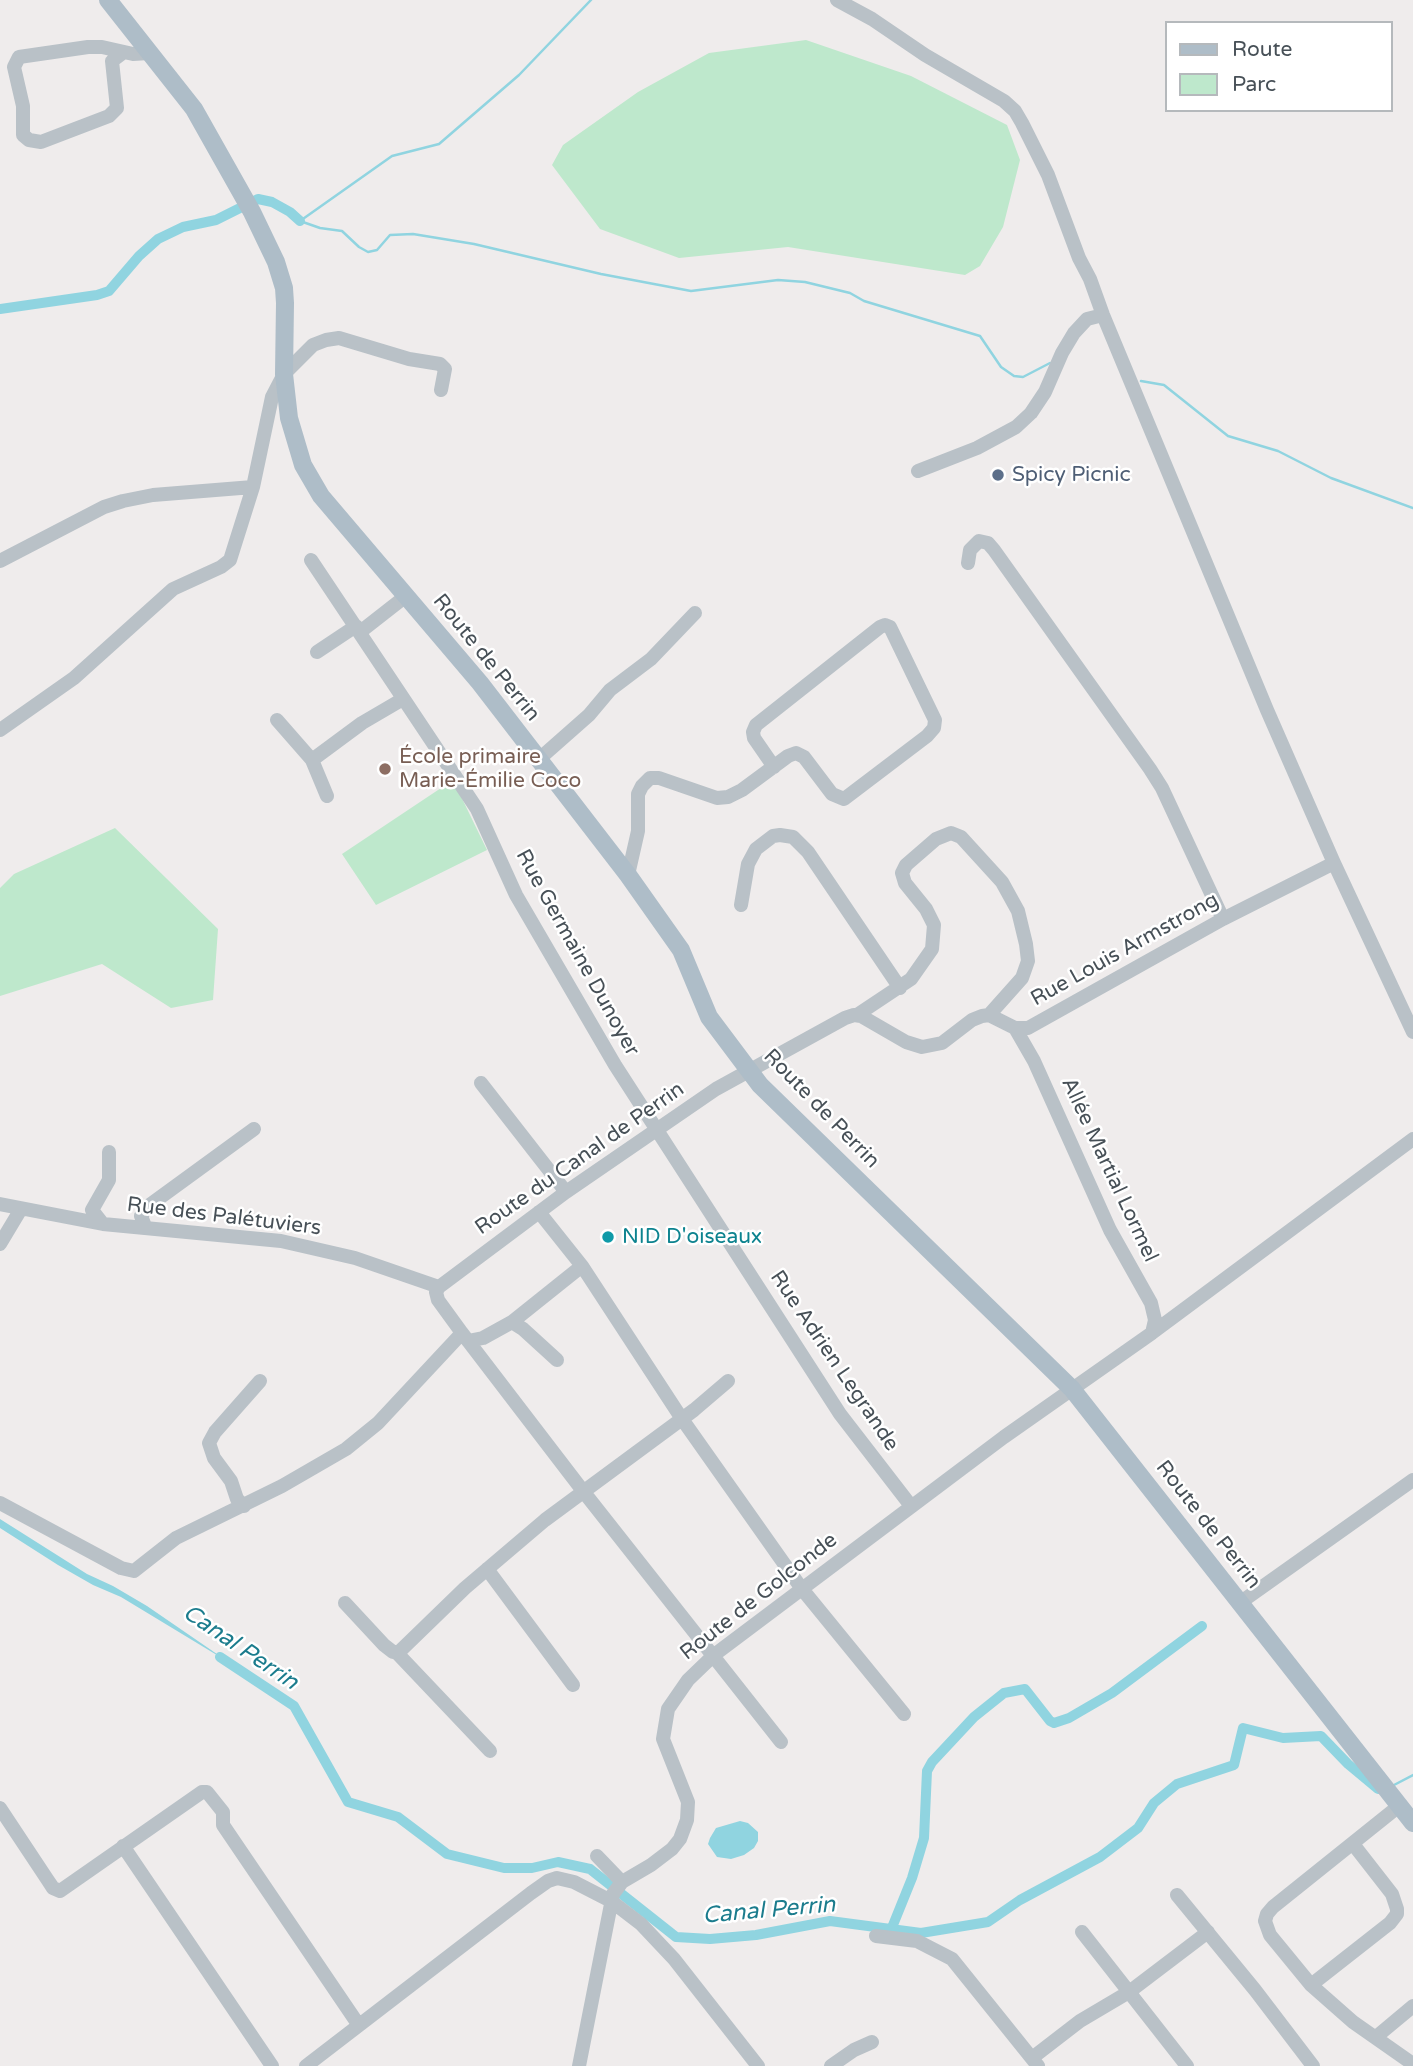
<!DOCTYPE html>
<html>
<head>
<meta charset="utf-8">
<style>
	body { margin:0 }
	#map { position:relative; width:1413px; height:2066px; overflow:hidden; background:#efecec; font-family:"Varela Round",sans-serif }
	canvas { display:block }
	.legend { position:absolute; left:1165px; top:21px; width:228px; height:91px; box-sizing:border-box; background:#fff; border:2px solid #b5b9bc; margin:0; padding:9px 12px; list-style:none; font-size:21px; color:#475057 }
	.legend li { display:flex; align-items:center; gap:14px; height:35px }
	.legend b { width:35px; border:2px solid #b5b9bc }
</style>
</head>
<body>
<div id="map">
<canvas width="1413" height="2066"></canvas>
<ul class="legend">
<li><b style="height:9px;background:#aebdc8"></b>Route</li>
<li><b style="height:19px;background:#bee8cc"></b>Parc</li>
</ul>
</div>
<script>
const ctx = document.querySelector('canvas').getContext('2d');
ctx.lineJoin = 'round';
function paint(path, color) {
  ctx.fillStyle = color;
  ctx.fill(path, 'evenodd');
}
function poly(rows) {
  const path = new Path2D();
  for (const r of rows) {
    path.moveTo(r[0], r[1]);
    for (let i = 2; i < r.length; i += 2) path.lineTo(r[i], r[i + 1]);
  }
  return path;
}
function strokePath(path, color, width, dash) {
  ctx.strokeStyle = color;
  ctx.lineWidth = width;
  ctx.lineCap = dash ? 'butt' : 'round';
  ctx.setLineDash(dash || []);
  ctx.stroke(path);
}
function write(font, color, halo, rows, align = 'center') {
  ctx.font = font + ' "Varela Round",sans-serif';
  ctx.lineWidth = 5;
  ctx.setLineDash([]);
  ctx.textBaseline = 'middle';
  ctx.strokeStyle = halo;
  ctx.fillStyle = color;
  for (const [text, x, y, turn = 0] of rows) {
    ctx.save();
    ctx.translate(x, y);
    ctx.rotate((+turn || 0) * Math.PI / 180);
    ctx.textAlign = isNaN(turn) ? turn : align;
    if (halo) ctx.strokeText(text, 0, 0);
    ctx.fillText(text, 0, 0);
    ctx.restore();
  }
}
const green = poly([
	[806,40,911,76,1007,125,1020,160,1003,227,980,266,965,275,788,247,679,258,600,229,552,165,563,145,638,92,709,53],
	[453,780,487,850,376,905,342,854],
	[115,828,218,929,213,1000,171,1008,102,964,0,996,0,888,14,874]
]);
const water = poly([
	[0,1519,87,1574,113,1586,147,1606,230,1663,121,1597,93,1585,58,1565,0,1528],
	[740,1821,748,1823,758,1832,758,1841,754,1848,744,1855,731,1859,717,1857,708,1844,710,1838,716,1828]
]);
const stream = poly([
	[300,221,320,228,342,231,359,247,368,252,377,250,390,235,413,234,474,244,601,274,691,291,778,280,805,282,850,293,864,301,980,336,1001,367,1014,376,1023,377,1050,363],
	[300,221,392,156,439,144,519,75,591,0],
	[1141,381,1164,385,1228,436,1278,451,1331,478,1413,508],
	[1394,1785,1413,1775]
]);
const canal = poly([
	[0,309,97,295,109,291,139,256,158,239,183,227,216,220,258,199,272,202,290,212,300,221],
	[220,1657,294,1706,348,1802,398,1817,447,1854,504,1868,532,1868,558,1862,590,1869,676,1937,710,1939,756,1935,830,1921,921,1933,988,1922,1020,1900,1100,1857,1138,1828,1154,1803,1177,1784,1234,1765,1243,1728,1283,1738,1321,1736,1348,1764,1378,1789],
	[891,1930,912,1878,924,1838,927,1771,932,1762,974,1717,1004,1693,1025,1689,1050,1721,1054,1723,1069,1718,1112,1693,1202,1626]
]);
const minor = poly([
	[837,0,872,19,925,55,1004,101,1015,111,1022,123,1048,175,1079,258,1090,279,1103,315,1267,710,1334,863,1413,1032],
	[124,52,112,61,117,108,109,116,41,142,29,140,23,135,23,106,14,67,19,57,88,47,102,47,133,54,149,53],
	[918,471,977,448,1016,427,1031,413,1045,392,1062,353,1074,333,1087,319,1103,315],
	[311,560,477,809,516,895,615,1065,840,1414,911,1506],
	[0,561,104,507,123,501,153,495,253,487],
	[968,563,970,550,979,541,988,543,994,550,1150,769,1162,788,1223,919],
	[360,632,406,596],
	[317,652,356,626],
	[277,720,312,760,327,796],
	[0,730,74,678,173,589,221,567,230,560,253,487,272,397,284,374,313,345,326,340,339,338,409,359,440,364,445,369,441,390],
	[312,760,362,723,403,699],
	[538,760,589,715,610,690,651,659,695,613],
	[628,875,638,831,638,794,642,786,650,778,659,778,717,798,728,797,742,790,788,756,796,753,804,757,832,794,844,799,927,736,934,728,935,720,890,627,885,625,880,627,756,725,753,732,754,738,774,767],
	[741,905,748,864,756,849,773,836,780,835,793,837,808,852,900,988],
	[857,1015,911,979,932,949,934,925,926,909,905,883,902,873,906,865,936,839,951,833,961,837,1002,882,1018,911,1026,944,1028,961,1022,978,989,1015],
	[1015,1028,1034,1061,1110,1230,1151,1303,1155,1320,1152,1333],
	[481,1083,566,1192],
	[0,1204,103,1224,281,1241,355,1258,439,1287],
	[539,1212,582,1266,682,1419,802,1589,904,1714],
	[103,1224,92,1210,109,1180,109,1152],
	[145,1226,141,1216,147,1207,254,1129],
	[0,1244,21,1209],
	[439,1287,566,1192,716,1089,845,1018,854,1015,861,1016,906,1042,922,1047,942,1043,972,1020,982,1016,989,1015,1015,1028,1028,1028,1223,919,1334,863],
	[439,1287,436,1292,438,1300,462,1333,583,1491,781,1742],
	[512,1322,523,1329,557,1360],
	[468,1341,483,1338,512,1322,582,1266],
	[0,1503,121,1568,134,1571,176,1538,282,1486,346,1449,378,1423,462,1333],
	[244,1506,237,1499,231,1481,214,1458,209,1443,215,1432,260,1381],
	[487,1569,573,1685],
	[1241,1602,1413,1480],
	[345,1603,384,1645,393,1652,399,1652,465,1588,545,1520,694,1410,728,1381],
	[397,1653,490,1751],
	[1399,1806,1273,1907,1267,1914,1265,1921,1270,1935,1311,1985,1353,2022,1413,2064],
	[0,1808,47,1879,53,1888,60,1891,202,1792,207,1792,223,1812,223,1825,358,2024],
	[123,1846,272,2066],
	[597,1856,622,1882],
	[1177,1895,1255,1990,1313,2066],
	[1082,1932,1187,2066],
	[876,1936,917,1941,952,1959,1038,2066],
	[1311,1985,1390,1923,1397,1914,1397,1909,1392,1894,1353,1844],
	[1376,2037,1413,2006],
	[1032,2058,1080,2021,1129,1992,1208,1932],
	[306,2066,531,1893,548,1881,557,1878,574,1882,611,1901,641,1924,674,1959,758,2066],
	[579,2066,613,1894,622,1882,651,1865,672,1849,680,1839,687,1820,688,1802,663,1739,668,1709,688,1680,714,1655,1004,1437,1152,1333,1413,1139],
	[831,2066,854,2050,872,2042]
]);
const major = poly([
	[108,0,194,109,252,212,276,262,284,288,285,303,284,374,289,418,303,465,321,496,480,683,628,875,681,950,709,1017,760,1085,1072,1389,1413,1823]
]);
const markers = [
	[998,475,7,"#5c6f8a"],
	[385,769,7,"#8d6e63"],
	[608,1237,7,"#0f9aa8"]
];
const serviceNames = [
	["Spicy Picnic",1012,475]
];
const streetNames = [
	["Route de Perrin",486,658,51],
	["Rue Louis Armstrong",1125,950,-29],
	["Rue Germaine Dunoyer",577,953,61],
	["Route de Perrin",821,1109,46],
	["Route du Canal de Perrin",580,1159,-35],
	["Allée Martial Lormel",1109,1170,65],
	["Rue des Palétuviers",224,1217,7],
	["Rue Adrien Legrande",834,1361,56],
	["Route de Perrin",1208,1525,52],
	["Route de Golconde",759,1597,-38]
];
const educationNames = [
	["École primaire",399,757],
	["Marie-Émilie Coco",399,781]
];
const cultureNames = [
	["NID D'oiseaux",622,1237]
];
const waterNames = [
	["Canal Perrin",240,1648,34],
	["Canal Perrin",769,1911,-5]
];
paint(green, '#bee8cc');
paint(water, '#90d4e0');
strokePath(stream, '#90d4e0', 2.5);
strokePath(canal, '#90d4e0', 10);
strokePath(minor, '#b9c1c7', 14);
strokePath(major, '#aebdc8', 18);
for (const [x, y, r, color] of markers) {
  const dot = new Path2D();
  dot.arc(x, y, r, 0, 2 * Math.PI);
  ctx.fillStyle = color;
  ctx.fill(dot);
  strokePath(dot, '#fff', 2.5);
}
write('21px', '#4e5e75', '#fff', serviceNames, 'left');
write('21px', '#475057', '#fff', streetNames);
write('21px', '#785e54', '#fff', educationNames, 'left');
write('21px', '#0d838f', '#fff', cultureNames, 'left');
write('italic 23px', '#1b7c8d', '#fff', waterNames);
</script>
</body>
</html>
